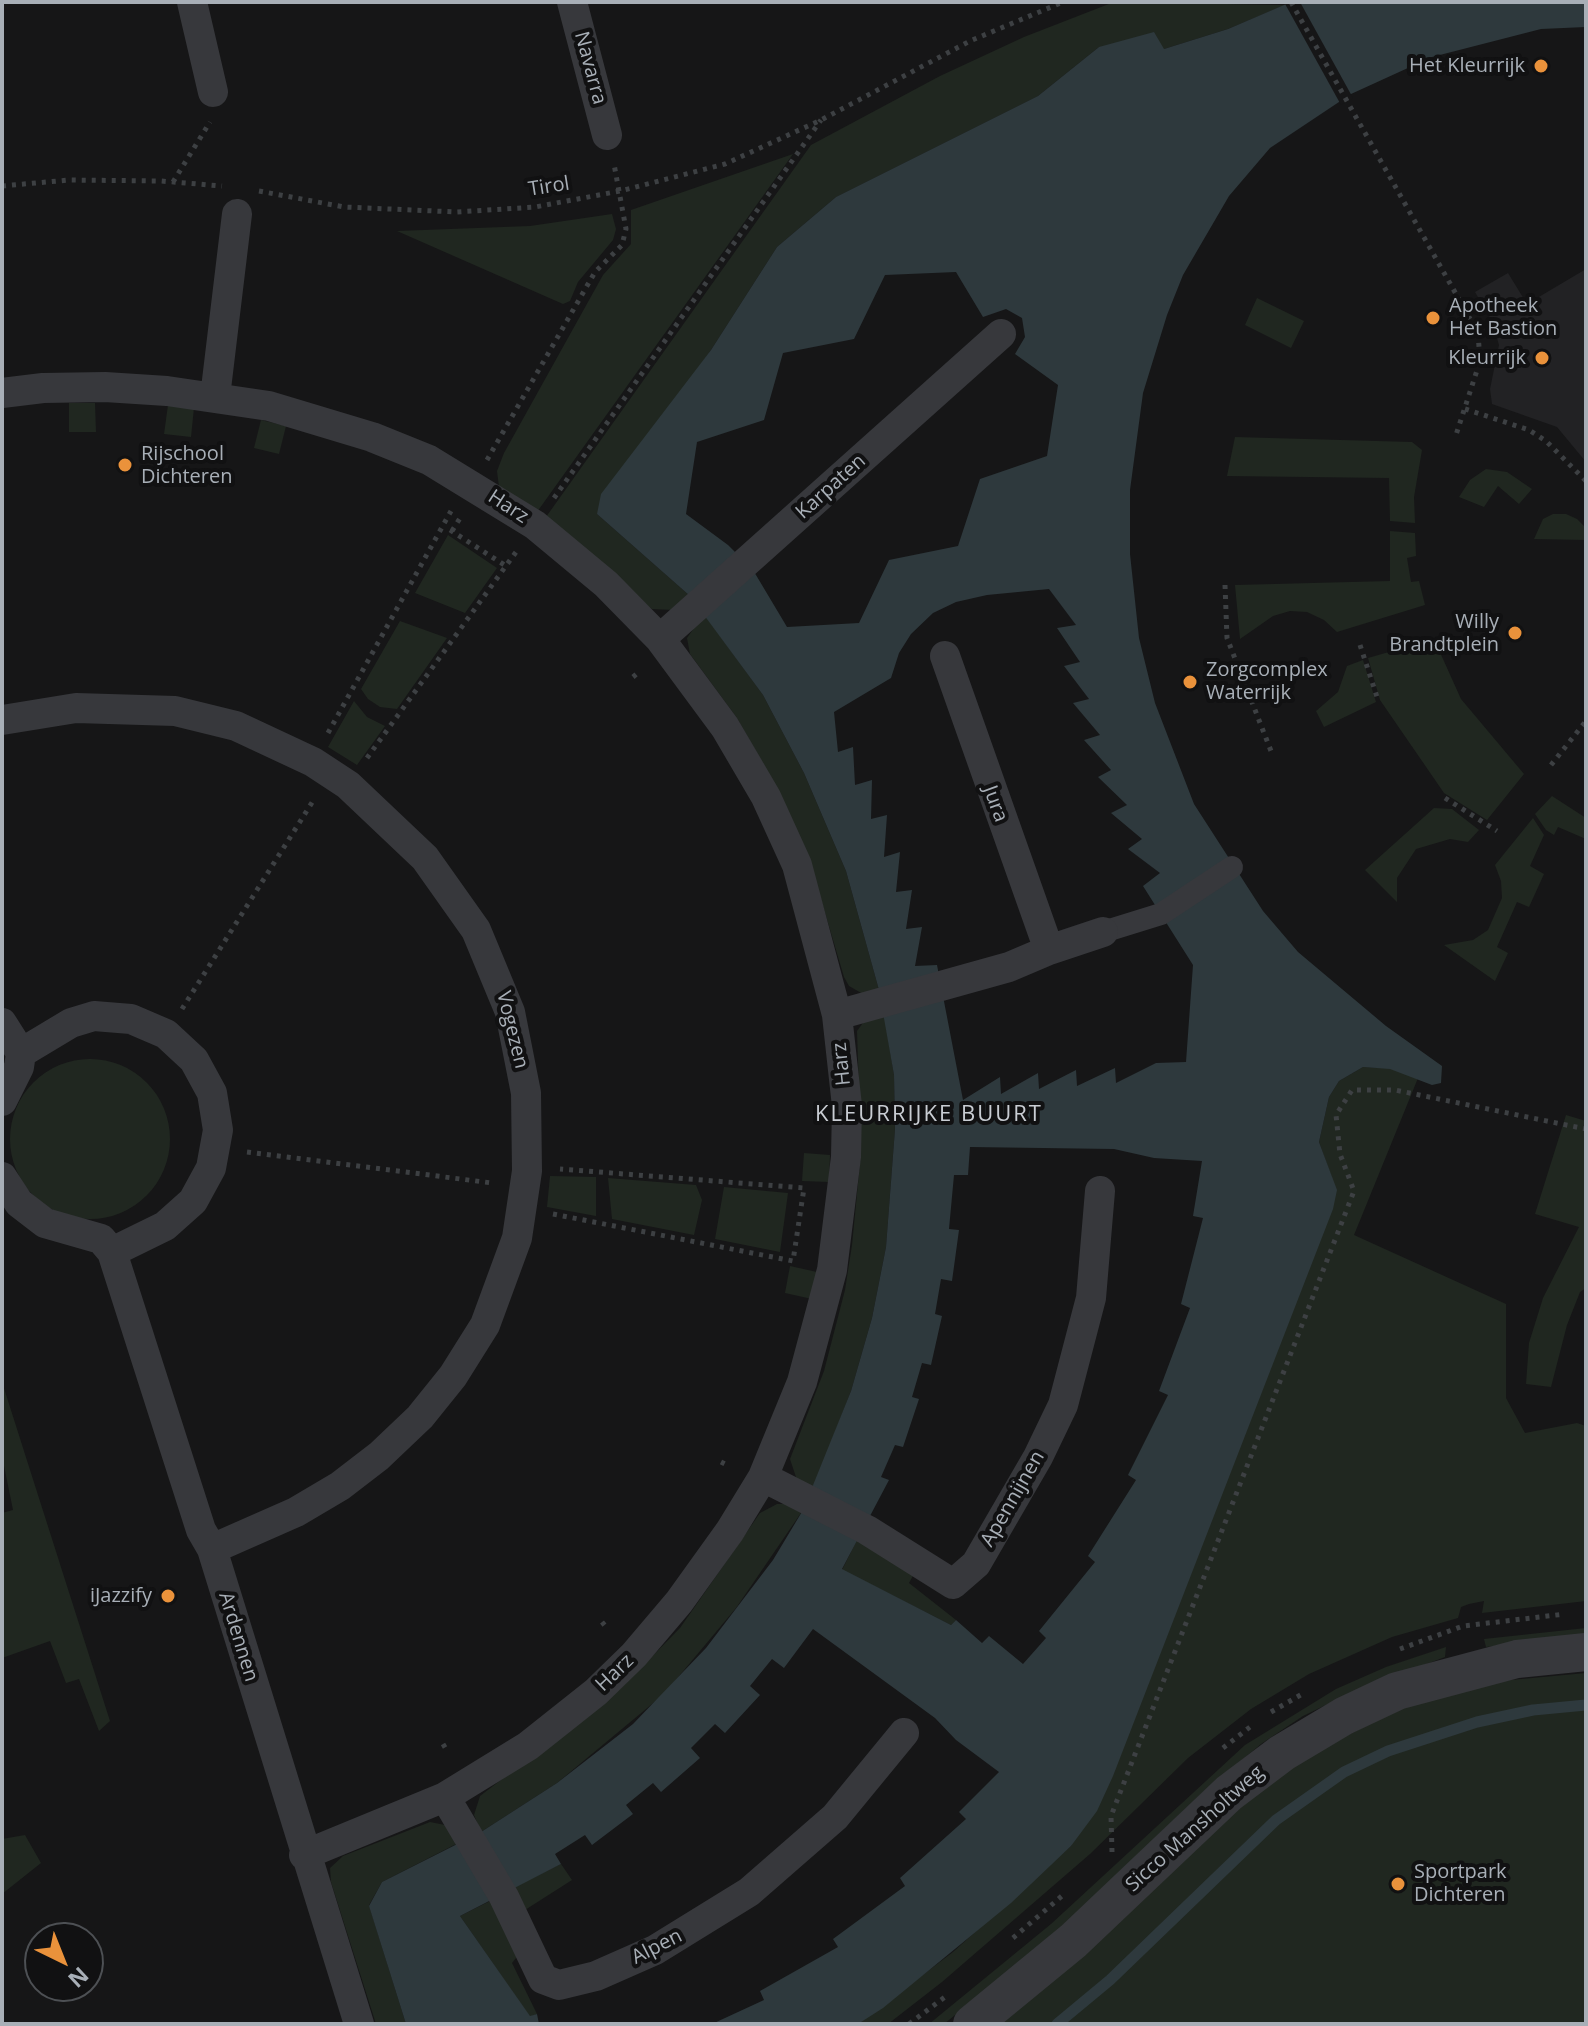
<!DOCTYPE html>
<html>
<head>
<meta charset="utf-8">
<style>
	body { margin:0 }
	#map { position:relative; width:1588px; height:2026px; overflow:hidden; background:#161617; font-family:"Open Sans",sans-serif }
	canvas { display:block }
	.frame { position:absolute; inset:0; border:4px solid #a8afb7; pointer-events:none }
	.north { position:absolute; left:24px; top:1922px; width:80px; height:80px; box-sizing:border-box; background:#111112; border:2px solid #4d5054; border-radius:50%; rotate:137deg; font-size:22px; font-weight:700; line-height:32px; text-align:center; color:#a8afb7 }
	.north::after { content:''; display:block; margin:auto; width:28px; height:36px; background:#ea923b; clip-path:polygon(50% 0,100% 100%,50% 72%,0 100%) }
</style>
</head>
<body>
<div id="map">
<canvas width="1588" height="2026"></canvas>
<div class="frame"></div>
<div class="north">N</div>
</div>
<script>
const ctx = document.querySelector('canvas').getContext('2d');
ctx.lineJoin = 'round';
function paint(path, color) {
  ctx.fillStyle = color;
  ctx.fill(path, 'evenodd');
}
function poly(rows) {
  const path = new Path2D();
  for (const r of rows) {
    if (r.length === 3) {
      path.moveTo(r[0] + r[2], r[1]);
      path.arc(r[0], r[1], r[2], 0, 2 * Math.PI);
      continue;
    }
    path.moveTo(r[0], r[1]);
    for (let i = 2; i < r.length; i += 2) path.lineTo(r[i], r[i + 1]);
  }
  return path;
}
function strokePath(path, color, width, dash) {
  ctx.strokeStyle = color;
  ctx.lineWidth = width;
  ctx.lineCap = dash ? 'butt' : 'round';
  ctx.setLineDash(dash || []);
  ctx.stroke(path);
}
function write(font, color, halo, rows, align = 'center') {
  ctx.font = font + ' "Open Sans",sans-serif';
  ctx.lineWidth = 8;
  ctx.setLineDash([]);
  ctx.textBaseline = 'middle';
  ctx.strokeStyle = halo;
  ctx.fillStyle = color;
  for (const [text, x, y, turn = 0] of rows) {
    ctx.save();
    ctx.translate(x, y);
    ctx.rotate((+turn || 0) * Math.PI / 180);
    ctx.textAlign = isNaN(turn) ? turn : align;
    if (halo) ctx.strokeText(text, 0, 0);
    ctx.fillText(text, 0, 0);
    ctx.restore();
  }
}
const built = poly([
	[1586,269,1586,462,1557,427,1492,404,1490,389,1499,345,1492,321,1475,292,1508,273,1527,304]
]);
const green = poly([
	[1114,2,1285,5,1228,29,1164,49,1099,47,1038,96,836,197,777,247,711,350,597,514,690,596,673,610,652,609,638,599,546,517,811,145,940,76,1024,37],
	[793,154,537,512,499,487,497,471,504,453,603,275,631,244,631,210],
	[612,214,616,229,613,240,578,282,570,301,563,304,397,231,530,226],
	[1257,298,1304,321,1291,348,1245,325],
	[69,403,95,403,96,432,69,432],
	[168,405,194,408,191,437,164,434],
	[261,420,286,426,279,454,254,448],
	[1235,437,1412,442,1422,450,1414,497,1415,523,1390,521,1389,478,1227,476],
	[1486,469,1507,472,1532,489,1519,504,1498,486,1484,507,1459,497,1470,480],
	[1553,514,1566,514,1577,519,1586,528,1586,540,1534,539,1543,519],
	[1390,531,1415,533,1416,556,1407,558,1411,582,1419,581,1425,605,1337,632,1324,620,1307,612,1290,611,1273,616,1240,639,1235,585,1390,581],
	[448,535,497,568,465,613,415,593],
	[704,614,763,695,804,773,846,871,879,990,863,994,849,986,844,977,810,862,767,771,737,718,690,654,687,638],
	[400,621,447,638,397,709,380,707,368,699,361,689],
	[1434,639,1461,699,1524,774,1487,820,1444,793,1380,700,1368,658],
	[1363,660,1376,702,1324,727,1316,711,1338,692,1347,666],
	[354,701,367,717,385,726,357,765,328,747],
	[1552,796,1586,818,1586,839,1558,827,1554,835,1546,830,1535,814],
	[1434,808,1452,809,1479,830,1468,842,1450,839,1416,849,1397,878,1397,902,1365,870],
	[1533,818,1544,835,1530,866,1544,874,1529,907,1517,902,1497,947,1508,953,1495,981,1444,945,1473,940,1488,930,1502,898,1501,881,1495,865],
	[884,1013,894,1075,895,1129,886,1247,872,1318,851,1391,813,1489,797,1480,790,1459,824,1371,845,1290,852,1245,861,1153,857,1031,865,1020],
	[90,1139,80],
	[1363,1067,1390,1068,1418,1078,1354,1235,1506,1304,1506,1398,1525,1433,1577,1423,1586,1426,1586,1601,1482,1613,1484,1601,1469,1604,1461,1607,1458,1618,1392,1637,1309,1674,1251,1709,1188,1758,1090,1854,942,1982,888,2024,858,2024,953,1952,1071,1846,1332,1178,1319,1142,1329,1097,1339,1081],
	[1566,1115,1586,1121,1586,1288,1580,1292,1567,1325,1551,1387,1526,1384,1529,1343,1543,1298,1579,1227,1535,1214],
	[804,1153,830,1155,829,1182,802,1181],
	[550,1176,596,1177,596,1216,547,1207],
	[608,1178,696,1185,702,1200,694,1235,612,1219],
	[724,1187,788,1193,780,1252,715,1239],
	[790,1266,817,1272,812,1299,785,1293],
	[2,1382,110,1721,99,1731,79,1679,66,1683,50,1641,2,1658,2,1513,13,1510,2,1456],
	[777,1504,791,1504,803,1510,736,1608,664,1694,557,1783,481,1832,474,1815,480,1796,621,1688,680,1628,760,1513],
	[858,1538,915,1572,909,1583,956,1620,951,1625,842,1570],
	[1586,1628,1586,1635,1486,1647,1484,1639],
	[1446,1647,1445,1657,1353,1692,1303,1716,1261,1744,1200,1795,1055,1934,944,2024,929,2024,1051,1924,1245,1745,1336,1689,1386,1667],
	[1586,1673,1586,2024,998,2024,1239,1806,1309,1755,1408,1704,1500,1681],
	[430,1822,445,1825,460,1842,382,1882,369,1905,406,2024,376,2024,331,1882,330,1868,343,1856],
	[25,1835,41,1863,2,1894,2,1839],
	[561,1864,572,1880,525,1910,512,1888],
	[492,1900,520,1953,512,1963,537,2014,530,2017,460,1916]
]);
const water = poly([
	[1291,2,1586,2,1586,27,1541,29,1432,57,1351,94,1270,148,1229,196,1183,275,1167,315,1143,393,1130,490,1130,554,1139,638,1155,703,1194,804,1263,911,1298,952,1386,1026,1442,1066,1441,1083,1432,1085,1390,1069,1363,1067,1339,1081,1329,1097,1319,1142,1337,1190,1333,1209,1113,1776,1097,1811,1071,1846,1011,1903,883,2008,858,2024,712,2024,764,2000,760,1991,838,1947,833,1939,905,1886,900,1878,966,1819,959,1812,999,1772,956,1740,935,1718,813,1629,784,1668,772,1659,750,1686,760,1695,725,1733,715,1724,691,1748,700,1758,661,1792,653,1783,626,1805,633,1814,592,1845,585,1835,555,1854,561,1864,460,1916,530,2016,537,2014,539,2024,406,2024,369,1906,382,1882,481,1832,557,1783,633,1724,706,1648,773,1560,803,1510,851,1391,872,1318,886,1247,895,1129,894,1075,879,990,846,871,804,773,763,695,690,596,597,514,601,494,711,350,777,247,836,197,1038,96,1099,47,1154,32,1164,49,1228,29],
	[956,272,983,317,1006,309,1022,318,1025,337,1015,354,1058,385,1047,456,980,479,958,546,889,560,859,623,787,627,753,570,728,545,686,514,697,442,764,420,783,353,854,339,885,275],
	[1049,589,1076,625,1057,628,1080,662,1064,666,1089,699,1073,703,1100,735,1084,740,1111,770,1098,777,1127,805,1111,813,1142,839,1128,849,1160,873,1143,886,1193,965,1186,1062,1156,1063,1116,1083,1115,1068,1077,1086,1076,1070,1039,1089,1038,1073,1001,1094,1000,1077,963,1100,937,965,915,966,922,927,906,929,912,890,896,892,900,852,884,857,887,815,871,819,872,780,855,785,853,747,838,752,834,712,891,678,899,653,911,634,933,613,956,602,987,595],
	[970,1147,1114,1149,1154,1158,1202,1161,1193,1216,1203,1218,1181,1304,1190,1308,1159,1391,1168,1395,1128,1475,1136,1480,1088,1556,1095,1562,1039,1631,1046,1638,1023,1664,989,1636,982,1643,956,1620,951,1625,842,1569,889,1480,881,1477,895,1445,903,1447,919,1399,912,1397,922,1363,931,1365,942,1316,935,1314,941,1279,952,1281,959,1230,949,1229,954,1175,968,1175]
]);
const pier = poly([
	[1284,2,1300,2,1353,98,1341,105]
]);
const stream = poly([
	[1057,2024,1110,1980,1276,1820,1344,1772,1388,1751,1477,1722,1533,1710,1586,1705]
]);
const path = poly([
	[1291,2,1478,333,1480,361,1456,435],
	[173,182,210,122],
	[2,186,69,180,161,181,222,186],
	[259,191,344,207,457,212,535,207,620,191,725,164,821,120,970,41,1063,2],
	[1465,409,1529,430,1546,441,1586,481],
	[487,460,595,272,622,245,626,229,614,164],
	[554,498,821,120],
	[450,530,506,566],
	[452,531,462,515],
	[1225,585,1227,638,1271,751],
	[1360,645,1378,700],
	[633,677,639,672],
	[328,733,451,511],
	[367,758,516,552],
	[1551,765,1586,721],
	[1445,798,1497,831],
	[182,1009,313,801],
	[247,1152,492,1183],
	[553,1214,793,1261,804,1188,560,1169],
	[721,1462,725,1464],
	[602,1622,606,1627],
	[1400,1649,1463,1626,1565,1614],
	[1271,1712,1304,1693],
	[443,1744,446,1749],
	[1223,1748,1250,1727],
	[1112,1852,1111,1816,1354,1191,1340,1154,1336,1115,1352,1090,1395,1090,1586,1129],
	[1013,1938,1063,1895],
	[909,2024,945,1997]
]);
const pedestrian = poly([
	[1103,932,1161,914,1232,867]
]);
const minor = poly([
	[192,2,213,92],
	[572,2,607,135],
	[2,393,43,388,105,387,167,391,269,406,372,437,429,460,535,525,606,584,660,639,725,727,766,797,797,865,837,1015,847,1106,846,1157,832,1270,802,1382,763,1477,730,1531,679,1602,634,1655,596,1692,528,1746,445,1797,304,1855],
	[215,397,237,214],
	[660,639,1001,334],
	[2,720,76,708,175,711,236,726,313,762,348,785,425,858,476,930,510,1012,526,1093,527,1171,517,1238,485,1325,453,1376,420,1417,379,1456,340,1486,296,1512,212,1549],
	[1049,950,1103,932],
	[837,1015,1009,967,1049,950,945,656],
	[2,1023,21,1053],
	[2,1101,19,1067,21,1053,71,1023,94,1016,131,1019,166,1034,194,1060,212,1093,218,1130,211,1168,193,1201,165,1226,112,1252,101,1239,45,1223,19,1203,2,1177],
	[112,1252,201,1530,212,1549,359,2024],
	[763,1477,867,1530,953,1584,976,1564,1038,1457,1063,1405,1091,1298,1100,1191],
	[445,1797,504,1897,543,1979,559,1985,596,1976,655,1950,749,1892,835,1817,904,1733]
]);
const tertiary = poly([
	[972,2024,1073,1941,1229,1793,1282,1753,1344,1716,1397,1691,1517,1659,1586,1652]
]);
const markers = [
	[1541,66,8,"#ea923b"],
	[1433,318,8,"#ea923b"],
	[1542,358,8,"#ea923b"],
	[125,465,8,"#ea923b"],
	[1515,633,8,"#ea923b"],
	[1190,682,8,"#ea923b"],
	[168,1596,8,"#ea923b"],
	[1398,1884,8,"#ea923b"]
];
const poiNames = [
	["Het Kleurrijk",1525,66],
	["Apotheek",1449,306,"left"],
	["Het Bastion",1449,329,"left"],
	["Kleurrijk",1526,358],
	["Rijschool",141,454,"left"],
	["Dichteren",141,477,"left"],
	["Willy",1499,622],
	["Brandtplein",1499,645],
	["Zorgcomplex",1206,670,"left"],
	["Waterrijk",1206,693,"left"],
	["iJazzify",152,1596],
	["Sportpark",1414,1872,"left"],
	["Dichteren",1414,1895,"left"]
];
const streetNames = [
	["Navarra",590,68,75],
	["Tirol",549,187,-9],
	["Karpaten",831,487,-42],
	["Harz",508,507,33],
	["Jura",995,804,70],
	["Vogezen",512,1030,76],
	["Harz",842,1064,-96],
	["Apennijnen",1013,1499,-60],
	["Ardennen",238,1637,73],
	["Harz",615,1673,-44],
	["Sicco Mansholtweg",1195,1829,-42],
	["Alpen",657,1947,-27]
];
const neighbourhoodNames = [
	["KLEURRIJKE BUURT",929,1115]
];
paint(built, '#222224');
paint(green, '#202720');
paint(water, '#2e393d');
paint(pier, '#161617');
strokePath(stream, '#2e393d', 11);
strokePath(path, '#3d4043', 5, [4, 6]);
strokePath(pedestrian, '#37383c', 22);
strokePath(minor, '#37383c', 30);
strokePath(tertiary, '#37383c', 38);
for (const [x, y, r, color] of markers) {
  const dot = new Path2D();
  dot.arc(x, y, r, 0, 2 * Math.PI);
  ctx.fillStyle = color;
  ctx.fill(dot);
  strokePath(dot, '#111112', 3);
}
write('20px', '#a8afb7', '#111112', poiNames, 'right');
write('20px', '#a8afb7', '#111112', streetNames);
ctx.letterSpacing = '2px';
write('22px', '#c9cdd3', '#111112', neighbourhoodNames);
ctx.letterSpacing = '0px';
</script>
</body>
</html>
